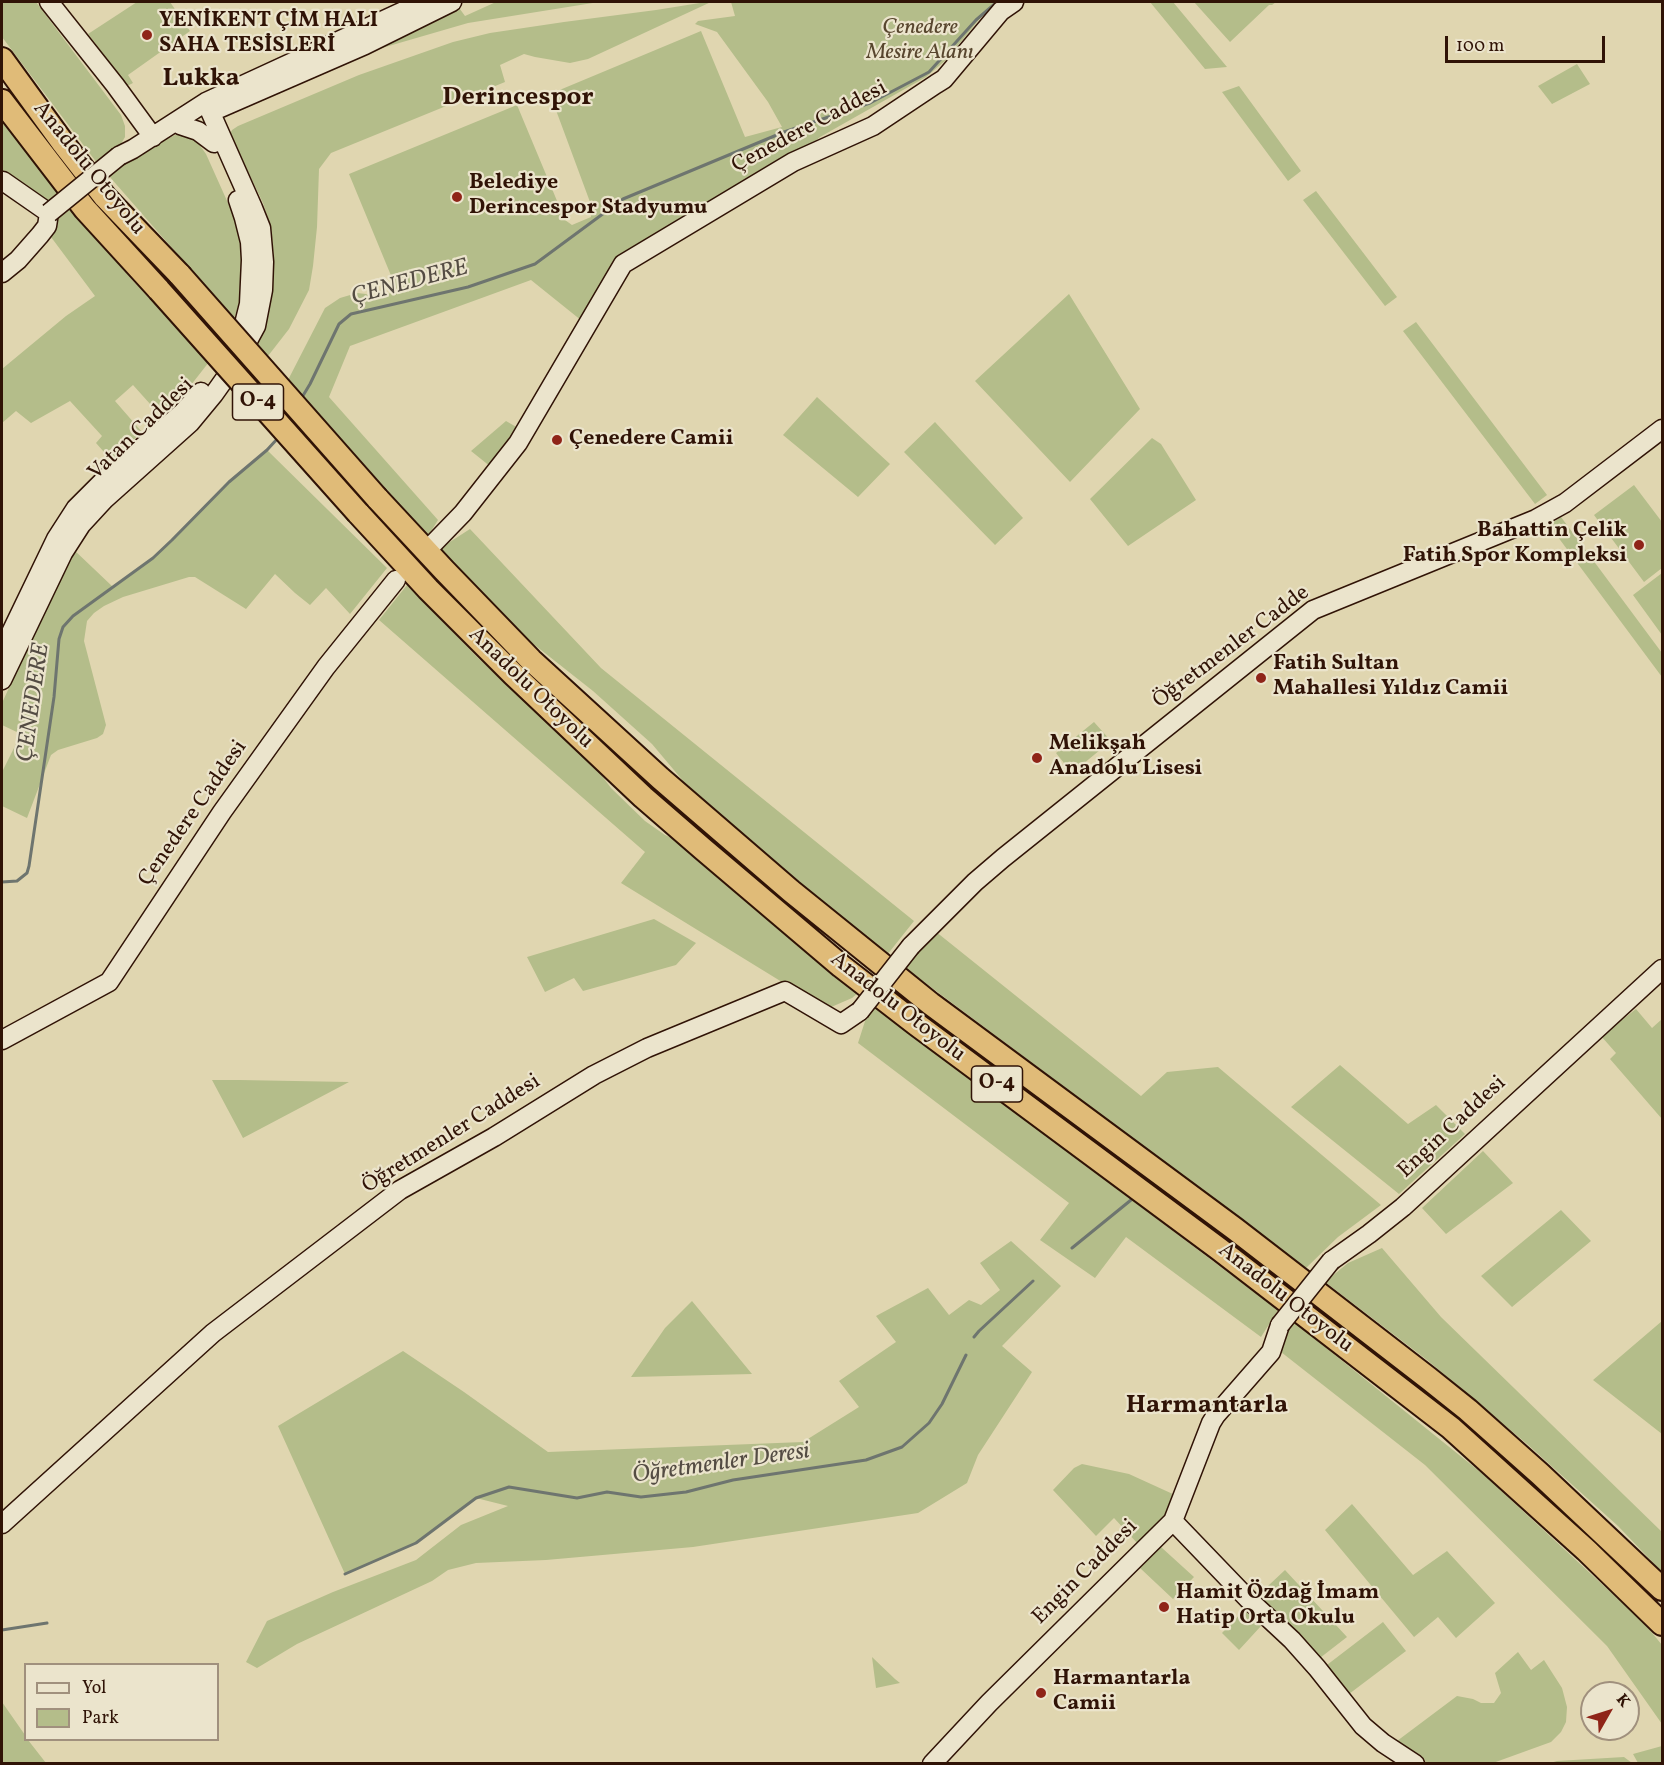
<!DOCTYPE html>
<html>
<head>
<meta charset="utf-8">
<style>
	body { margin:0 }
	#map { position:relative; width:1664px; height:1765px; overflow:hidden; background:#e0d6b0; font-family:Vollkorn,serif }
	canvas { display:block }
	.frame { position:absolute; inset:0; border:3px solid #301306; pointer-events:none }
	.legend { position:absolute; left:24px; top:1663px; width:195px; height:78px; box-sizing:border-box; background:#ebe4cc; border:2px solid #a0907d; margin:0; padding:8px 10px; list-style:none; font-size:18px; color:#301306 }
	.legend li { display:flex; align-items:center; gap:12px; height:30px }
	.legend b { width:30px; border:2px solid #a0907d }
	.north { position:absolute; left:1580px; top:1681px; width:60px; height:60px; box-sizing:border-box; background:#ebe4cc; border:2px solid #a0907d; border-radius:50%; rotate:51deg; font-size:16px; font-weight:700; line-height:24px; text-align:center; color:#301306 }
	.north::after { content:''; display:block; margin:auto; width:21px; height:27px; background:#8f2418; clip-path:polygon(50% 0,100% 100%,50% 72%,0 100%) }
	.scale { position:absolute; left:1445px; top:36px; width:160px; height:27px; box-sizing:border-box; border:3px solid #301306; border-top:0; padding-left:8px; font-size:18px; line-height:21px; white-space:nowrap; color:#301306; -webkit-text-stroke:4px #ebe4cc; paint-order:stroke }
</style>
</head>
<body>
<div id="map">
<canvas width="1664" height="1765"></canvas>
<div class="frame"></div>
<ul class="legend">
<li><b style="height:8px;background:#ebe4cc"></b>Yol</li>
<li><b style="height:16px;background:#b4bd8a"></b>Park</li>
</ul>
<div class="north">K</div>
<div class="scale">100 m</div>
</div>
<script>
const ctx = document.querySelector('canvas').getContext('2d');
ctx.lineJoin = 'round';
function paint(path, color) {
  ctx.fillStyle = color;
  ctx.fill(path, 'evenodd');
}
function poly(rows) {
  const path = new Path2D();
  for (const r of rows) {
    path.moveTo(r[0], r[1]);
    for (let i = 2; i < r.length; i += 2) path.lineTo(r[i], r[i + 1]);
  }
  return path;
}
function strokePath(path, color, width, dash) {
  ctx.strokeStyle = color;
  ctx.lineWidth = width;
  ctx.lineCap = dash ? 'butt' : 'round';
  ctx.setLineDash(dash || []);
  ctx.stroke(path);
}
function write(font, color, halo, rows, align = 'center') {
  ctx.font = font + ' Vollkorn,serif';
  ctx.lineWidth = 4.5;
  ctx.setLineDash([]);
  ctx.textBaseline = 'middle';
  ctx.strokeStyle = halo;
  ctx.fillStyle = color;
  for (const [text, x, y, turn = 0] of rows) {
    ctx.save();
    ctx.translate(x, y);
    ctx.rotate((+turn || 0) * Math.PI / 180);
    ctx.textAlign = isNaN(turn) ? turn : align;
    if (halo) ctx.strokeText(text, 0, 0);
    ctx.fillText(text, 0, 0);
    ctx.restore();
  }
}
const green = poly([
	[2,2,36,2,121,115,125,126,125,137,118,149,97,163,2,37],
	[137,2,170,2,190,31,128,75,133,83,127,86,88,34],
	[496,2,599,2,468,23,375,50,457,5,465,16],
	[706,2,711,2,588,59,570,63,535,57,524,54,500,65,505,82,331,153,319,169,317,227,313,266,309,290,289,329,268,356,255,342,270,287,274,258,271,227,263,203,230,134,232,130,238,126,359,75,453,42,490,33,564,22,656,10],
	[731,2,999,2,986,11,946,60,926,77,820,137,793,162,623,263,587,325,531,280,350,346,329,397,438,520,428,536,288,380,325,308,340,298,357,293,366,294,377,299,397,290,349,174,517,105,565,220,572,225,591,217,590,202,550,94,701,31,745,137,782,127,768,102,717,32,695,24,698,21,735,16],
	[1150,2,1173,2,1227,67,1205,69],
	[1194,2,1276,2,1272,5,1269,5,1230,42],
	[1577,64,1590,84,1552,104,1538,86],
	[1239,86,1301,171,1288,181,1222,92],
	[2,117,63,190,47,202,2,176],
	[185,132,194,137,206,154,232,212,242,246,239,303,234,319,109,176,143,152,177,134],
	[1316,191,1397,297,1385,306,1303,200],
	[70,207,133,281,209,362,180,399,160,415,133,385,115,401,142,432,111,460,96,443,102,436,70,401,31,423,16,411,2,423,2,369,66,316,95,296,51,237,60,216],
	[1069,294,1140,409,1070,482,975,381],
	[1416,322,1547,495,1535,504,1403,331],
	[817,397,890,464,858,497,783,435],
	[506,421,525,432,496,471,471,451],
	[935,422,1023,518,995,545,904,452],
	[1152,438,1161,444,1196,500,1128,546,1090,499],
	[267,450,387,568,350,614,326,588,310,605,295,593,275,574,246,609,195,577,189,577,123,597,104,606,94,613,87,621,84,641,106,725,103,734,97,738,58,750,51,755,27,818,2,806,2,772,21,734,2,725,2,703,73,549,113,587,153,558,229,482],
	[1634,485,1662,522,1662,568,1644,582,1594,515],
	[1561,517,1662,653,1662,677,1549,525],
	[470,529,601,668,914,921,887,955,782,868,684,782,652,744,593,691,522,635,439,549],
	[1662,573,1662,635,1633,595],
	[407,585,478,658,593,764,611,788,645,821,665,835,685,844,858,993,852,998,829,1008,808,998,621,883,645,852,379,620],
	[1094,722,1111,741,1072,773,1056,753],
	[654,919,696,943,676,965,583,991,574,978,545,992,527,957],
	[935,931,1141,1096,1167,1072,1218,1067,1381,1205,1338,1237,1306,1268,904,967],
	[875,1007,1278,1310,1261,1337,1126,1237,1095,1278,1040,1240,1069,1203,858,1043,867,1015],
	[1636,1009,1652,1028,1662,1019,1662,1119,1610,1059,1616,1053,1601,1036],
	[1340,1065,1408,1124,1436,1105,1465,1134,1399,1194,1291,1107],
	[212,1080,240,1080,349,1082,243,1138],
	[1483,1151,1513,1183,1446,1234,1422,1208],
	[1561,1210,1591,1241,1512,1307,1481,1276],
	[1011,1241,1061,1286,1002,1346,1032,1372,978,1455,967,1483,918,1513,693,1547,546,1560,476,1563,448,1570,432,1581,297,1644,257,1668,246,1662,267,1621,333,1592,416,1560,461,1525,508,1506,476,1498,416,1543,345,1574,278,1426,403,1351,464,1392,548,1452,803,1442,859,1407,839,1381,896,1342,876,1316,928,1288,949,1315,969,1300,981,1305,1000,1290,980,1263],
	[1382,1248,1441,1317,1662,1532,1662,1572,1618,1526,1527,1444,1427,1360,1325,1282,1348,1263],
	[692,1301,752,1374,631,1377,665,1328],
	[1662,1321,1662,1434,1593,1380],
	[1294,1322,1484,1475,1644,1623,1662,1645,1662,1724,1607,1646,1425,1465,1281,1352,1288,1332],
	[1082,1464,1129,1474,1175,1495,1165,1515,1138,1544,1114,1518,1096,1536,1053,1490,1074,1468],
	[1352,1504,1413,1575,1447,1551,1495,1603,1456,1638,1438,1617,1414,1637,1325,1530],
	[1161,1547,1194,1577,1173,1599,1140,1568],
	[1285,1570,1347,1637,1316,1661,1253,1600],
	[1244,1610,1261,1626,1239,1650,1222,1633],
	[1383,1622,1406,1651,1345,1697,1323,1668],
	[1518,1652,1531,1670,1544,1660,1562,1688,1567,1707,1566,1722,1561,1732,1551,1742,1493,1763,1428,1763,1409,1751,1397,1741,1457,1696,1473,1699,1481,1703,1494,1703,1501,1693,1495,1673],
	[872,1657,895,1679,900,1683,876,1688],
	[2,1702,25,1735,26,1740,28,1740,46,1763,2,1763],
	[1662,1746,1662,1763,1638,1763,1633,1754],
	[1624,1757,1632,1763,1550,1763,1557,1761]
]);
const stream = poly([
	[301,399,310,384,339,324,351,314,468,287,535,264,623,199,784,132,870,103,929,72,976,20,997,2],
	[2,882,17,881,27,873,29,866,54,697,59,639,63,627,73,616,153,558,172,540,229,482,267,450,278,438],
	[1072,1248,1131,1200],
	[974,1337,979,1331,1033,1281],
	[345,1574,416,1543,476,1498,509,1487,577,1498,607,1492,641,1497,686,1492,733,1480,866,1460,902,1447,929,1423,942,1404,966,1355],
	[2,1630,47,1623]
]);
const secondary = poly([
	[49,2,115,85,153,137],
	[218,109,365,45,452,2],
	[180,125,198,131,214,143],
	[119,156,133,149,206,102,423,2],
	[2,182,3,181,49,213,47,226,40,235,18,260,2,273],
	[238,200,244,218,250,242,251,260,249,304,245,320],
	[432,545,463,513,518,443,623,264,793,162,873,126,936,84,944,79,1001,11,1014,2],
	[2,651,56,539,76,508,104,480,183,412,201,392],
	[2,680,63,553,81,525,105,499,190,423,214,394,236,363,256,326,263,290,264,262,261,228,253,208,206,102],
	[911,946,975,882,1003,858,1313,610,1536,519,1565,503,1662,429],
	[2,1040,109,982,222,812,326,667,396,580],
	[1331,1261,1369,1234,1403,1207,1662,969],
	[1173,1521,1248,1599,1292,1640,1317,1668,1363,1726,1383,1743,1415,1764],
	[2,1524,213,1333,400,1190,494,1137,594,1075,647,1048,785,991,841,1024,860,1011],
	[932,1764,989,1703,1173,1521,1211,1423,1216,1415,1271,1352,1280,1325]
]);
const highway = poly([
	[2,59,63,143,105,197,180,275],
	[2,101,85,209,159,290],
	[377,498,444,570,531,660,660,778,791,891,931,1004,1235,1229,1428,1378,1468,1410,1540,1474,1662,1589],
	[358,513,428,589,513,674,643,797,703,849,841,966,916,1024,1219,1249,1451,1428,1586,1550,1662,1624]
]);
const secondaryBridge = poly([
	[49,213,119,156],
	[860,1011,911,946],
	[1280,1325,1331,1261]
]);
const highwayBridge = poly([
	[180,275,377,498],
	[159,290,358,513]
]);
const markers = [
	[147,35,6,"#8f2418"],
	[457,197,6,"#8f2418"],
	[557,440,6,"#8f2418"],
	[1639,545,6,"#8f2418"],
	[1261,678,6,"#8f2418"],
	[1037,758,6,"#8f2418"],
	[1164,1607,6,"#8f2418"],
	[1041,1693,6,"#8f2418"]
];
const shields = [
	[258,402,51],
	[997,1084,51]
];
const shieldNames = [
	["O-4",258,402],
	["O-4",997,1084]
];
const poiNames = [
	["YENİKENT ÇİM HALI",159,22],
	["SAHA TESİSLERİ",159,47],
	["Belediye",469,184],
	["Derincespor Stadyumu",469,209],
	["Çenedere Camii",569,440],
	["Bahattin Çelik",1627,532,"right"],
	["Fatih Spor Kompleksi",1627,557,"right"],
	["Fatih Sultan",1273,665],
	["Mahallesi Yıldız Camii",1273,690],
	["Melikşah",1049,745],
	["Anadolu Lisesi",1049,770],
	["Hamit Özdağ İmam",1176,1594],
	["Hatip Orta Okulu",1176,1619],
	["Harmantarla",1053,1680],
	["Camii",1053,1705]
];
const parkNames = [
	["Çenedere",920,29],
	["Mesire Alanı",920,54]
];
const streetNames = [
	["Çenedere Caddesi",810,128,-28],
	["Anadolu Otoyolu",88,169,51],
	["Vatan Caddesi",142,430,-44],
	["Öğretmenler Cadde",1232,648,-37],
	["Anadolu Otoyolu",530,689,44],
	["Çenedere Caddesi",194,814,-55],
	["Anadolu Otoyolu",897,1008,38],
	["Engin Caddesi",1453,1128,-43],
	["Öğretmenler Caddesi",452,1135,-32],
	["Anadolu Otoyolu",1285,1299,38],
	["Engin Caddesi",1086,1573,-45]
];
const waterNames = [
	["ÇENEDERE",410,284,-15],
	["ÇENEDERE",35,703,-82],
	["Öğretmenler Deresi",721,1465,-8]
];
const quarterNames = [
	["Lukka",201,80],
	["Derincespor",518,99],
	["Harmantarla",1207,1407]
];
paint(green, '#b4bd8a');
strokePath(stream, '#6e756f', 3);
strokePath(secondary, '#301306', 21);
strokePath(highway, '#301306', 26);
strokePath(secondary, '#ebe4cc', 18);
strokePath(highway, '#e0bb78', 22);
strokePath(secondaryBridge, '#301306', 21, []);
strokePath(highwayBridge, '#301306', 26, []);
strokePath(secondaryBridge, '#ebe4cc', 18);
strokePath(highwayBridge, '#e0bb78', 22);
for (const [x, y, r, color] of markers) {
  const dot = new Path2D();
  dot.arc(x, y, r, 0, 2 * Math.PI);
  ctx.fillStyle = color;
  ctx.fill(dot);
  strokePath(dot, '#ebe4cc', 2);
}
for (const [x, y, w] of shields) {
  const box = new Path2D();
  box.roundRect(x - w / 2, y - 18, w, 36, 4.5);
  ctx.fillStyle = '#ebe4cc';
  ctx.fill(box);
  strokePath(box, '#301306', 1.5);
}
write('bold 21px', '#301306', null, shieldNames);
write('bold 22px', '#301306', '#ebe4cc', poiNames, 'left');
write('italic 22px', '#58462e', '#ebe4cc', parkNames);
write('22px', '#301306', '#ebe4cc', streetNames);
write('italic 24px', '#544c43', '#ebe4cc', waterNames);
write('bold 26px', '#301306', '#ebe4cc', quarterNames);
</script>
</body>
</html>
